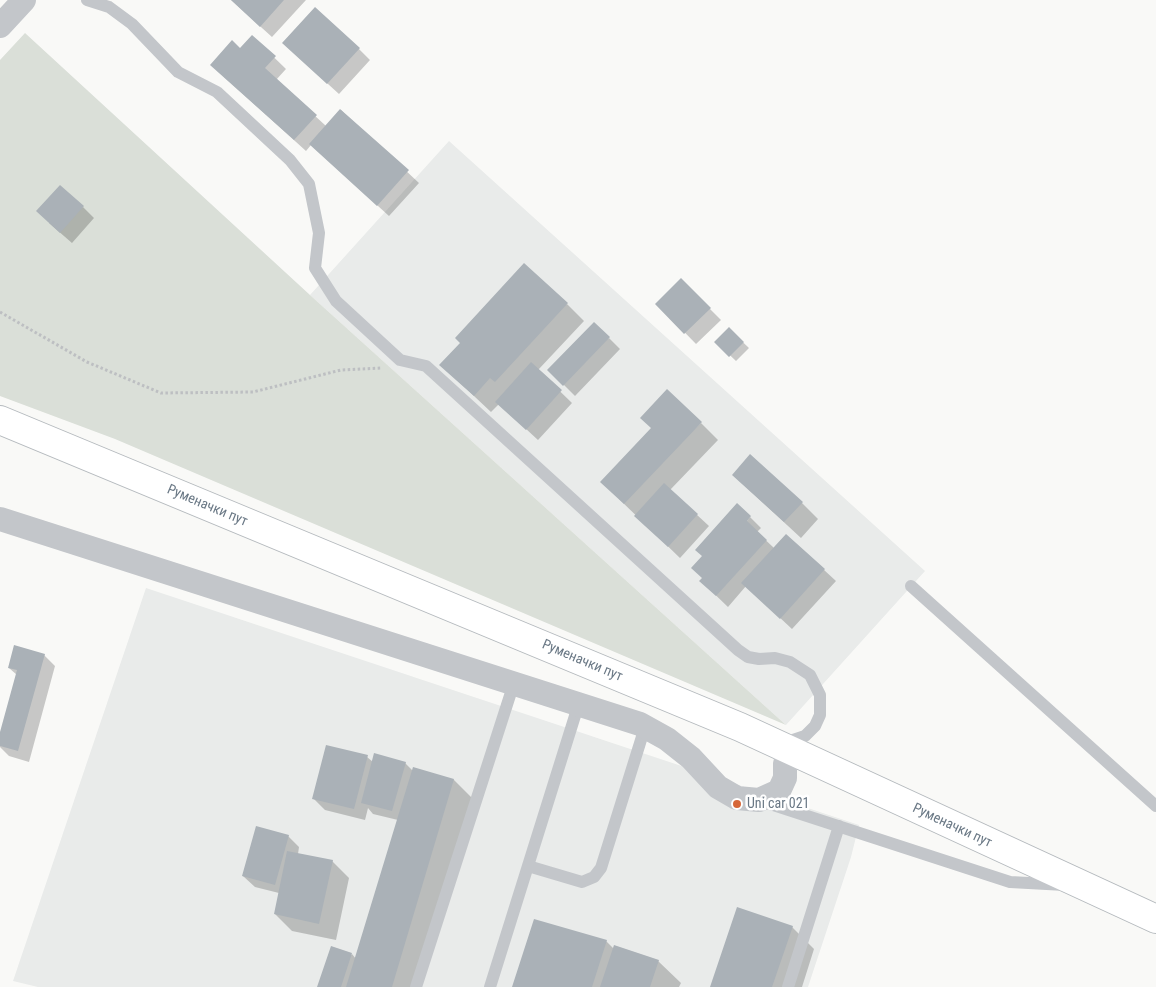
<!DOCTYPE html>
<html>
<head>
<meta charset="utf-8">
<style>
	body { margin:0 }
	canvas { display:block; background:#f9f9f7 }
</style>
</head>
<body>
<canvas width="1156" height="987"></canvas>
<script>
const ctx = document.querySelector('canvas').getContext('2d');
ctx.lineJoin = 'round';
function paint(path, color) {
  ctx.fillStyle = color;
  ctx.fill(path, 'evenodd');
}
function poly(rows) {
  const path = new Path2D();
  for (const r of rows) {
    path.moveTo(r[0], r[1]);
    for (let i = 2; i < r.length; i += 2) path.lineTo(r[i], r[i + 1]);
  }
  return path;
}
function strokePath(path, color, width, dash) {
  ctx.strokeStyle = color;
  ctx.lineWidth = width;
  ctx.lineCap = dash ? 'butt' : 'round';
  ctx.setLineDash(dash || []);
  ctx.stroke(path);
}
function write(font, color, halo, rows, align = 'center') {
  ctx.font = font + ' "Roboto Condensed",sans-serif';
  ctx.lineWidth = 5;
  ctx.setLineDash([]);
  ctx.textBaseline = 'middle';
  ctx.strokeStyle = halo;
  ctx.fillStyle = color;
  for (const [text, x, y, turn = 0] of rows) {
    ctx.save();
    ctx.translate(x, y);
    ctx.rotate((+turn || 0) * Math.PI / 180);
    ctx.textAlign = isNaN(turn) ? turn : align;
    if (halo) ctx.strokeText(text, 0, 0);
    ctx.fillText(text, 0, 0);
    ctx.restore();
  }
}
const built = poly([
	[449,141,925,571,786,725,310,295],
	[146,588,859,825,851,857,808,987,38,987,13,981]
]);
const green = poly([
	[25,33,310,295,786,725,115,439,0,396,0,60]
]);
const shadow = poly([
	[231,0,306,0,272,37],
	[252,36,286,69,276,80,326,126,341,110,419,183,389,216,311,145,306,151,223,76,240,50],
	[359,49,370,60,339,94,295,54],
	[83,207,94,218,72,243,49,223],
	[681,280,721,320,696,344,657,304],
	[567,304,584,321,538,370,572,403,538,440,499,404,491,412,441,365],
	[729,329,749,348,736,361,716,342],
	[609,338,620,349,575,396,549,370],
	[701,423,718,440,670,490,709,526,680,558,619,499],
	[733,475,802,503,818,519,801,538],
	[750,517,761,528,757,532,774,548,786,535,836,581,792,629,746,586,728,607,701,581],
	[44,655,55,666,29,762,9,756,0,747,0,737,17,675,9,668],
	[367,757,373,762,405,763,413,771,414,768,454,780,476,802,420,987,319,987,352,954,356,959,398,820,373,814,368,808,365,820,325,810,314,799],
	[288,836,299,847,298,854,332,861,349,878,336,940,292,931,275,914,279,893,255,887,243,876],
	[792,927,814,949,802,987,712,987],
	[606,941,614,949,658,961,681,983,679,987,513,987]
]);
const building = poly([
	[231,0,284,0,260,27],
	[315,7,360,48,327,84,282,43],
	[252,35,276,56,265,68,317,115,294,140,210,65,232,40,240,48],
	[340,109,409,170,377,206,309,144],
	[60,185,84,206,60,233,36,211],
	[524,263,568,303,495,382,490,378,474,396,439,365,460,343,455,338],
	[681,278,711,308,684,334,655,304],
	[594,322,610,337,563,386,547,370],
	[729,327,744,342,729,357,714,342],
	[531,362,562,390,526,430,495,402],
	[667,389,702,422,624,504,600,482,651,428,640,418],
	[750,454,803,502,784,522,732,475],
	[664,483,698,514,668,547,634,516],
	[737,503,751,516,747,521,767,540,716,596,699,581,702,578,691,568,702,556,695,550],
	[786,534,825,569,780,619,741,583],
	[14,645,45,654,18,751,0,746,0,732,17,670,8,668],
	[326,745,368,755,354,809,312,799],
	[374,753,406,762,392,811,361,803],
	[413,767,454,779,392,987,346,987],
	[256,826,289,835,275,885,242,876],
	[287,851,333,860,319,924,274,914],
	[737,907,793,926,772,987,710,987],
	[534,919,607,940,592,987,512,987],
	[614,945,659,960,650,987,600,987],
	[331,946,352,953,341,987,317,987]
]);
const path = poly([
	[0,312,87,362,161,393,253,392,341,370,382,368]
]);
const lane = poly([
	[87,0,109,7,132,24,178,72,217,92,290,160,309,184,319,233,315,268,336,301,400,360,426,366,738,650,748,657,759,659,775,658,790,662,810,675,820,695,820,715,815,726,805,736,784,743],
	[911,586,1156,806],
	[761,801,1010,882,1065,885],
	[528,866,582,882,594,877,601,868,645,727],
	[416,987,514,683],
	[490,987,579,703],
	[788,987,839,826]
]);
const street = poly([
	[0,26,24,0],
	[0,519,640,724,667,739,691,758,718,787,737,798,759,800,779,791,785,778,785,764,789,749]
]);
const secondary = poly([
	[0,420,740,727,1156,919]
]);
const markers = [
	[737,804,5,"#d66739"]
];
const streetNames = [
	["Руменачки пут",207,506,23],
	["Руменачки пут",582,661,23],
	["Руменачки пут",952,826,25]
];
const poiNames = [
	["Uni car 021",747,804]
];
paint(built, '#e9ebea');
paint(green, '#dadfd8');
paint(shadow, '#0003');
paint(building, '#aab1b7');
strokePath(secondary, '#b5babe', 30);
strokePath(path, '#bdbfc2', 3, [2.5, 2.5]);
strokePath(lane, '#c3c6ca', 12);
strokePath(street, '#c3c6ca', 24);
strokePath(secondary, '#fff', 28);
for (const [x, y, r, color] of markers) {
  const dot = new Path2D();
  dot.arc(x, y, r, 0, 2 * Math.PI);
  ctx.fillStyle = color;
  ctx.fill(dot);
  strokePath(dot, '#fff', 2);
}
write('14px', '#6a7885', '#fff', streetNames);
write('14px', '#6a7885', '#fff', poiNames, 'left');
</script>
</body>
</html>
